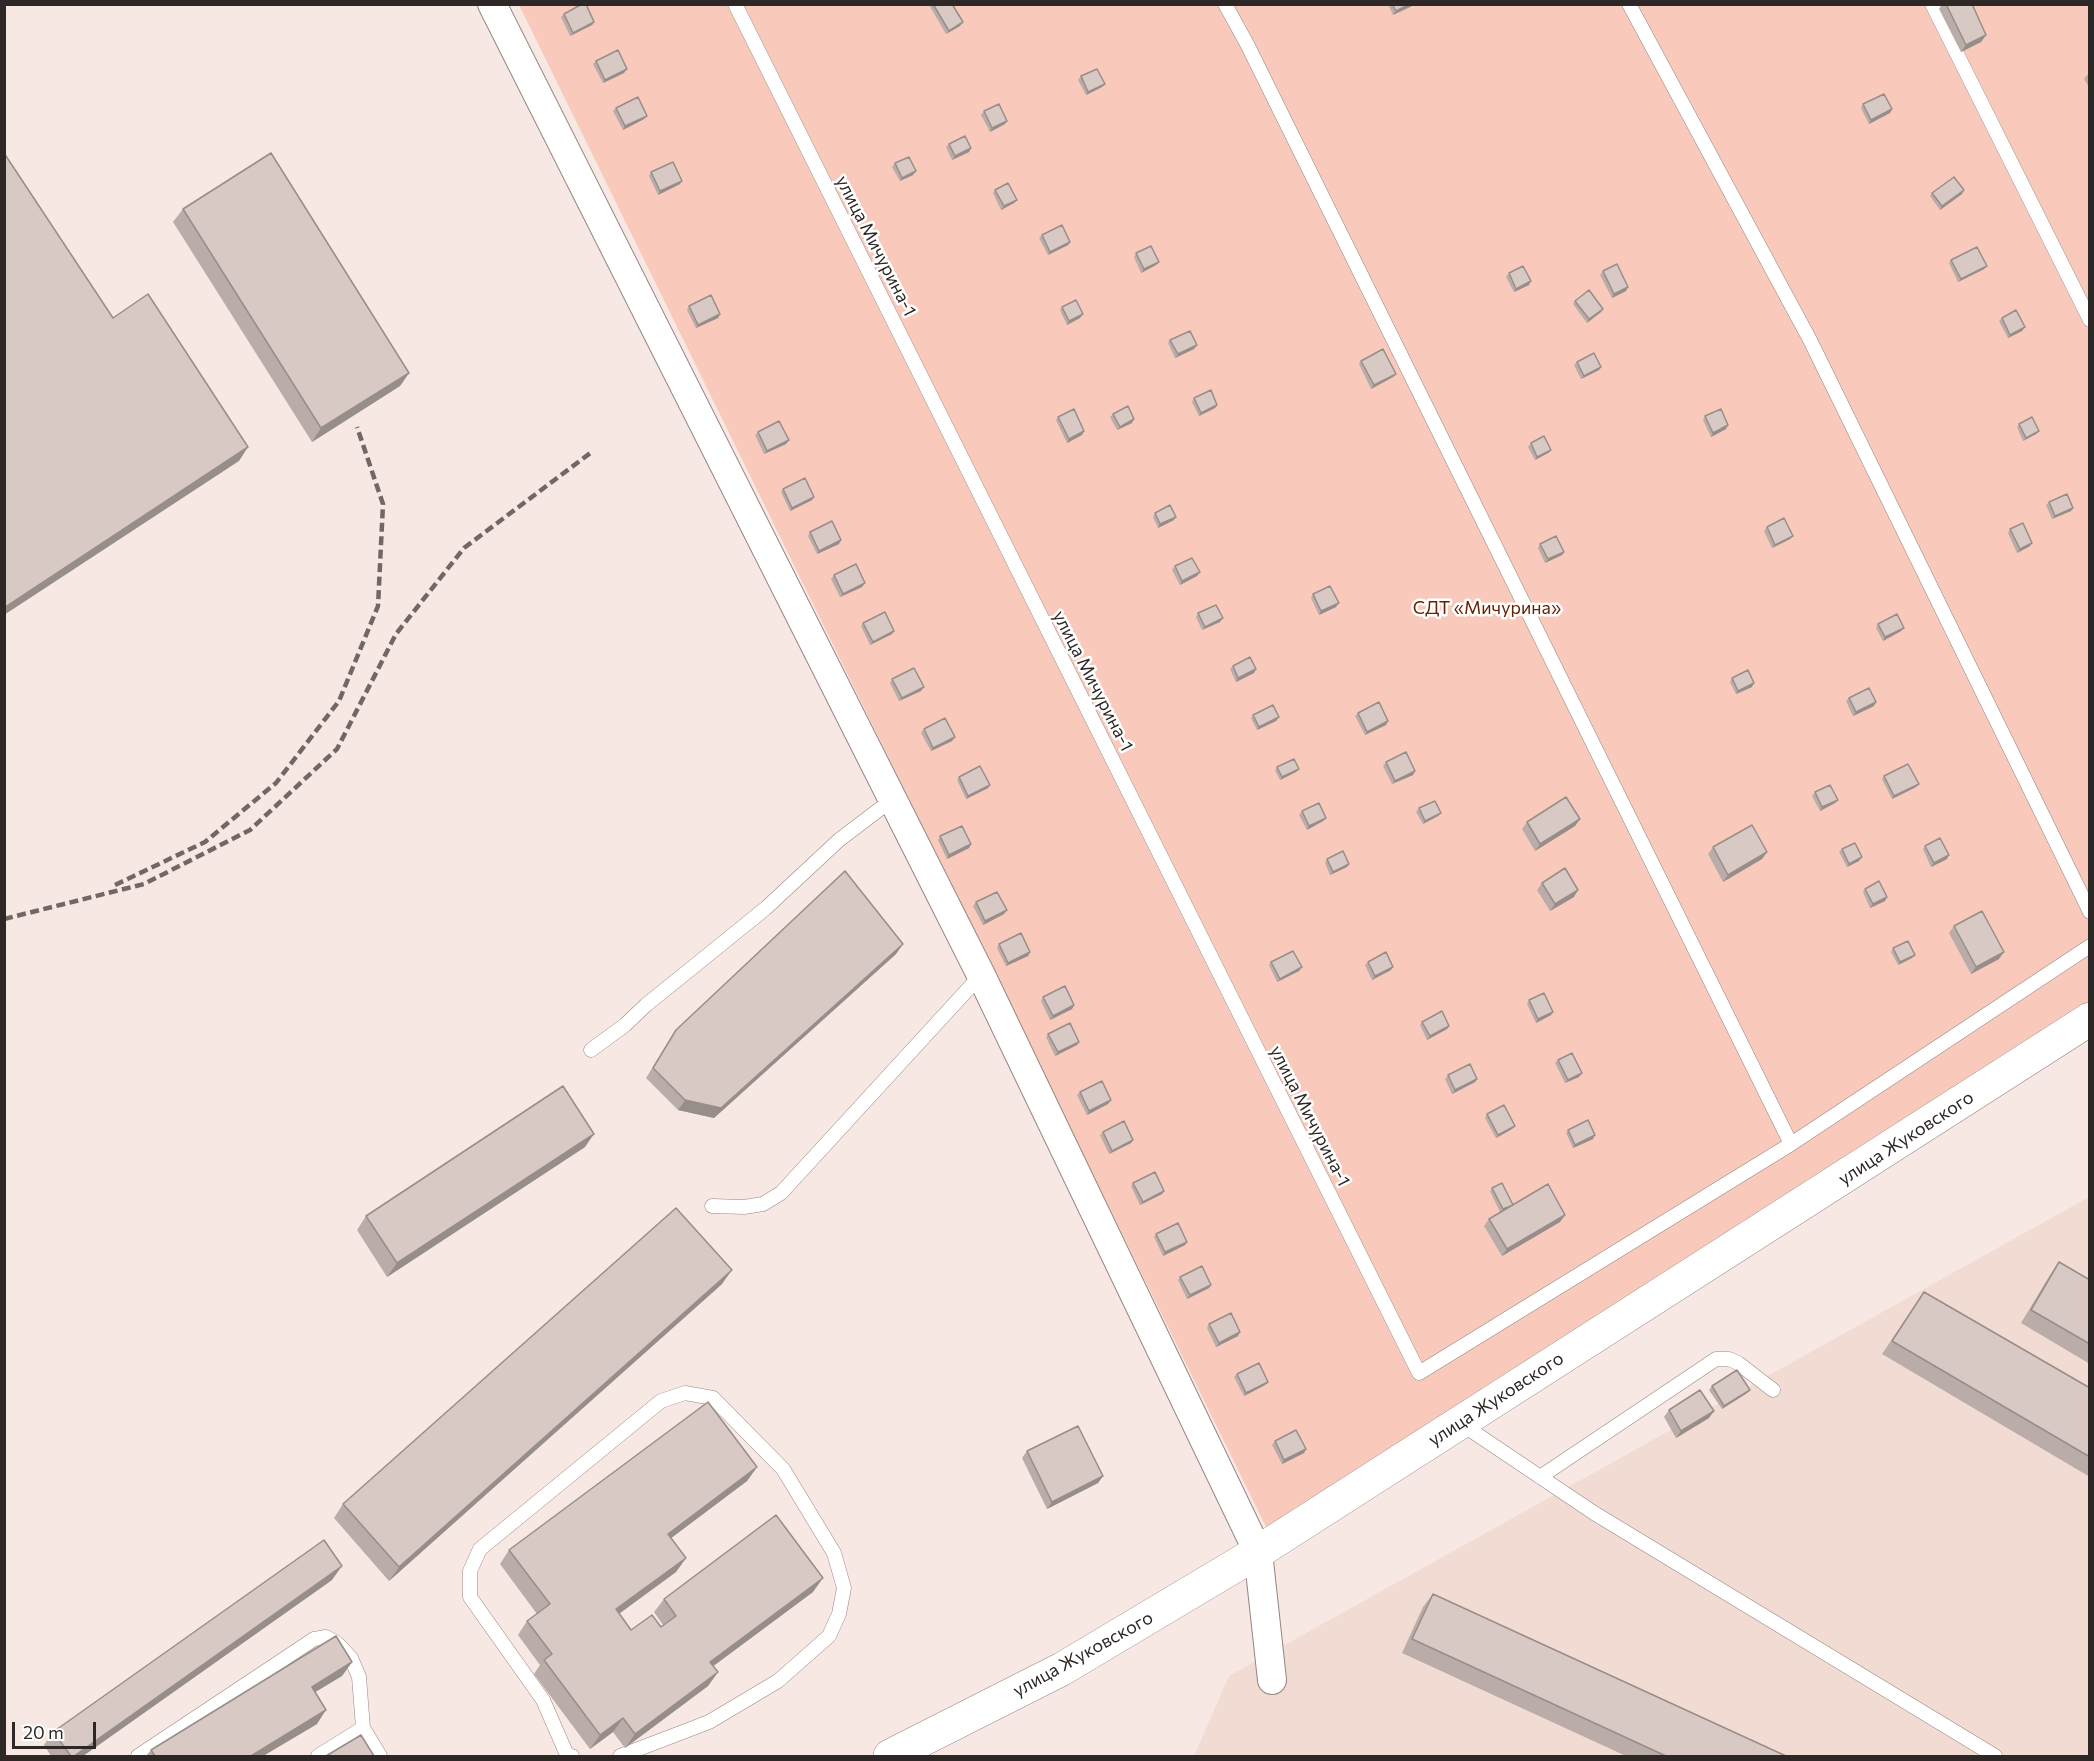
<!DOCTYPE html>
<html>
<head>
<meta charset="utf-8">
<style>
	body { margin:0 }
	#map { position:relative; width:2094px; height:1761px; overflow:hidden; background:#f8e8e3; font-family:Commissioner,sans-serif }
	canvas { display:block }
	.frame { position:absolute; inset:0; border:6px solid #2d2826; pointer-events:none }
	.scale { position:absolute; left:12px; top:1722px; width:84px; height:27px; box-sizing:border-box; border:3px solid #2d2826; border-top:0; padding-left:8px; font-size:18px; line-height:21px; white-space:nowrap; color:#2d2826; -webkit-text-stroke:4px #fff; paint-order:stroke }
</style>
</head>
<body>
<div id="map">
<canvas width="2094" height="1761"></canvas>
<div class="frame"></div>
<div class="scale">20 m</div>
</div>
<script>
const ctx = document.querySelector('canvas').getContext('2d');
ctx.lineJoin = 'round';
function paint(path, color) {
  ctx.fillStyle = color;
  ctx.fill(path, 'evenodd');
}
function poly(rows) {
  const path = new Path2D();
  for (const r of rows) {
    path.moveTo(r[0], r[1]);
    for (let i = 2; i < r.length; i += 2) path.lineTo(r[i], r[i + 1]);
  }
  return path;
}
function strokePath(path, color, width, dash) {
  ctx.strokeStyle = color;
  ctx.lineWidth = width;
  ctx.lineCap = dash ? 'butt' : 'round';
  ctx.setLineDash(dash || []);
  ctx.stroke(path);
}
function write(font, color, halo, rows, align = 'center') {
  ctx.font = font + ' Commissioner,sans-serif';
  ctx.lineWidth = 5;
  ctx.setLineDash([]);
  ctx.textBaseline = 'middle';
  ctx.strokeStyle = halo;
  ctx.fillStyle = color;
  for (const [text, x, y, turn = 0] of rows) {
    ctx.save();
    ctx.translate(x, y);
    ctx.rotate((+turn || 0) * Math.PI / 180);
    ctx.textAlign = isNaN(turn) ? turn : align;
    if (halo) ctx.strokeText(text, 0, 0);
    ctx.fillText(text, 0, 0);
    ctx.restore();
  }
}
const built = poly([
	[2089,1197,2089,1756,1194,1756,1229,1676]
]);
const green = poly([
	[519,5,2089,5,2089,1021,1361,1506,1269,1533]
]);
const service = poly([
	[735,4,1419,1373,1791,1144,2090,946],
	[1225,4,1247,44,1791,1144],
	[1629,4,1810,340,2090,912],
	[1932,4,2090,320],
	[591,1050,625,1025,646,1005,766,908,839,840,893,799],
	[712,1206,744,1207,763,1204,781,1193,981,975],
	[1460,1423,1594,1513,1995,1756],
	[1540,1477,1716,1359,1729,1359,1738,1363,1773,1390],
	[138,1756,314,1639,326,1637,337,1643,351,1658,359,1677,363,1728,380,1756],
	[318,1756,363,1728],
	[572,1756,567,1755,543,1700,470,1597,470,1571,480,1549,661,1401,685,1393,713,1398,783,1469,834,1553,844,1588,839,1614,829,1636,778,1681,709,1722,620,1756]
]);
const minor = poly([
	[492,4,981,975,1258,1552,1272,1680]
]);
const secondary = poly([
	[890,1756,1062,1669,1258,1552,2090,1019]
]);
const rail = poly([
	[115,885,205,842,276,783,339,701,378,606,383,504,357,427],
	[4,919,144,884,250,830,337,749,396,634,464,548,593,451]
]);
const wall = poly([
	[930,4,952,4,960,26,946,34,929,5],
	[1388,4,1413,4,1412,6,1393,15],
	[1942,4,1972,4,1986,35,1981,42,1961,52,1939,9],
	[564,14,594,22,592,25,570,36,561,17],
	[596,61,624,73,603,83,593,64],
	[2090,74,2090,89,2084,79,2087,75],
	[1081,76,1105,84,1102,87,1086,95,1078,80],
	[1863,104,1890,113,1869,124,1861,108],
	[616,108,644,119,623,130,613,111],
	[984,111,1007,121,1005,124,990,132,981,115],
	[949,144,971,148,969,152,952,160,946,147],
	[895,163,913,175,900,181,892,167],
	[651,172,680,184,658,195,649,176],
	[995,190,1017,200,1014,203,1001,210,993,193],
	[1932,193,1962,194,1940,210,1930,196],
	[183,209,409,373,400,386,312,442,173,222],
	[1042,235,1070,242,1068,245,1048,255,1039,238],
	[1136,253,1156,265,1141,273,1134,257],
	[1951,260,1987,266,1984,269,1958,282,1949,263],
	[1603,271,1626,291,1612,298,1600,275],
	[1509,273,1529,285,1514,292,1506,277],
	[1575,301,1603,309,1601,312,1587,323,1573,304],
	[689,306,720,314,718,318,696,328,687,310],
	[1062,307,1080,318,1067,325,1060,310],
	[2002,318,2022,331,2008,338,1999,321],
	[1170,340,1197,345,1194,349,1175,358,1168,343],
	[1361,361,1396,374,1393,377,1371,389,1359,364],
	[1577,362,1601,367,1599,370,1581,379,1574,365],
	[1194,398,1217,405,1215,408,1199,416,1192,402],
	[1113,414,1132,423,1117,430,1110,417],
	[1705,416,1726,429,1711,437,1703,420],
	[1058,417,1084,431,1082,435,1067,443,1056,420],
	[2019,424,2039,431,2036,434,2023,441,2017,427],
	[758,432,786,444,764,454,755,435],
	[1531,443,1551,450,1548,453,1535,460,1528,447],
	[783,489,814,497,812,500,790,511,781,492],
	[2049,502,2073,508,2071,511,2052,519,2046,505],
	[1155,513,1174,520,1158,528,1153,517],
	[1767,527,1793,536,1790,539,1772,548,1764,531],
	[2010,529,2030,546,2017,553,2008,533],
	[810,532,839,544,817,554,808,536],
	[1540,544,1564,552,1562,555,1545,563,1538,548],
	[1175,566,1197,576,1180,585,1172,570],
	[834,575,862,587,840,597,831,579],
	[1313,594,1336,607,1319,615,1311,598],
	[1198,613,1220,622,1202,630,1196,617],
	[863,623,892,634,870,645,861,626],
	[1878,624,1901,631,1883,641,1876,628],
	[1233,666,1256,669,1254,673,1236,682,1230,669],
	[1732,678,1752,687,1736,694,1730,682],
	[892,679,921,691,899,701,890,683],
	[1849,698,1874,706,1853,716,1846,701],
	[1358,713,1386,725,1365,735,1355,716],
	[1253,715,1279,717,1276,721,1257,730,1251,718],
	[924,729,952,741,931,751,921,733],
	[1386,762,1415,771,1413,775,1392,784,1383,766],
	[1277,767,1299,769,1296,772,1280,780,1275,770],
	[1884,776,1919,784,1916,787,1892,799,1882,779],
	[959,777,990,785,988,788,966,799,957,780],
	[1815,792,1835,803,1820,811,1812,796],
	[1419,808,1438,816,1423,824,1416,812],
	[1302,811,1323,821,1307,830,1299,815],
	[1580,819,1575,826,1535,851,1522,829,1527,822],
	[940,836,971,844,969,848,947,859,938,840],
	[1925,846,1947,859,1931,867,1923,849],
	[1713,847,1767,852,1762,859,1723,882,1708,854],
	[1842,849,1859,861,1847,867,1839,852],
	[1327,859,1347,867,1330,875,1325,863],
	[1542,883,1574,897,1550,911,1537,890],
	[1865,889,1887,897,1885,901,1870,908,1863,892],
	[976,902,1004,914,983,925,973,906],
	[1954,926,1999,959,1971,974,1949,933],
	[903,944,896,954,714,1118,678,1110,646,1078,676,1030],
	[999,944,1030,952,1028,956,1006,966,997,948],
	[1893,948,1912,958,1898,965,1891,952],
	[1271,962,1299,971,1277,982,1269,965],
	[1368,962,1391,970,1372,980,1365,965],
	[1043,997,1074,1005,1072,1009,1050,1020,1041,1001],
	[1529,1000,1553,1012,1551,1015,1536,1023,1527,1004],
	[1422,1022,1449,1026,1447,1029,1427,1040,1420,1025],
	[1048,1034,1079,1042,1077,1045,1055,1056,1046,1037],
	[1558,1060,1582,1073,1579,1077,1565,1083,1555,1063],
	[1448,1075,1477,1079,1475,1082,1452,1094,1445,1079],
	[1080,1092,1108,1104,1087,1115,1077,1095],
	[1487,1114,1512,1129,1496,1138,1485,1118],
	[1568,1130,1593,1139,1573,1148,1566,1133],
	[1103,1132,1133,1140,1131,1143,1109,1154,1100,1135],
	[585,1147,387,1277,357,1230,366,1216],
	[1133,1183,1164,1191,1162,1194,1140,1205,1131,1186],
	[1492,1188,1513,1204,1565,1215,1560,1222,1502,1256,1484,1226,1489,1219,1500,1212,1490,1191],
	[1156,1234,1187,1242,1185,1245,1163,1256,1154,1237],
	[2059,1262,2090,1280,2090,1364,2021,1323,2050,1275],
	[1180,1277,1211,1285,1209,1288,1187,1299,1178,1280],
	[722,1284,389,1581,334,1518,343,1504],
	[1924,1292,2090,1388,2090,1477,1882,1354],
	[1209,1324,1238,1336,1216,1347,1207,1328],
	[1237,1374,1265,1385,1244,1396,1234,1377],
	[1712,1386,1747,1393,1722,1409,1709,1390],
	[1669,1410,1709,1418,1676,1438,1664,1417],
	[1275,1441,1306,1449,1304,1453,1282,1464,1272,1445],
	[1027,1451,1103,1476,1098,1483,1047,1509,1022,1458],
	[757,1467,747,1481,671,1538,686,1558,676,1572,619,1614,631,1630,661,1627,663,1625,654,1612,664,1599,813,1592,713,1666,718,1672,708,1686,625,1748,613,1732,590,1749,534,1674,540,1665,518,1635,527,1621,537,1614,500,1564,509,1550],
	[332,1580,83,1756,51,1756,44,1745,53,1732],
	[1433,1594,1786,1756,1626,1756,1402,1653,1423,1607],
	[352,1662,342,1676,315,1692,317,1724,263,1756,146,1756,151,1750]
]);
const shadedWall = poly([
	[1410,4,1413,4,1412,6,1393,15,1396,11],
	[594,22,592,25,570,36,573,33],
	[963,22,960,26,946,34,949,31],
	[1986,35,1981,42,1961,52,1966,45],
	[627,69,624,73,603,83,605,80],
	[1105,84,1102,87,1086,95,1088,92],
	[1892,109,1890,113,1869,124,1871,120],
	[647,116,644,119,623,130,625,126],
	[1007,121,1005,124,990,132,992,128],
	[971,148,969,152,952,160,955,156],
	[916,171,913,175,900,181,902,178],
	[682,181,680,184,658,195,660,191],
	[1964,190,1962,194,1940,210,1942,206],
	[1017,200,1014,203,1001,210,1004,206],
	[1070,242,1068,245,1048,255,1050,252],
	[1159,262,1156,265,1141,273,1144,269],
	[1987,266,1984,269,1958,282,1961,279],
	[1531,281,1529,285,1514,292,1516,289],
	[1628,287,1626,291,1612,298,1614,294],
	[1603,309,1601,312,1587,323,1589,319],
	[720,314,718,318,696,328,698,325],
	[1083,314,1080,318,1067,325,1069,321],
	[2025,327,2022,331,2008,338,2010,335],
	[1197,345,1194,349,1175,358,1178,354],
	[1601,367,1599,370,1581,379,1584,376],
	[409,373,400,386,312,442,321,428],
	[1396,374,1393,377,1371,389,1374,385],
	[1217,405,1215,408,1199,416,1201,413],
	[1134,419,1132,423,1117,430,1120,427],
	[1728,425,1726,429,1711,437,1713,433],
	[1084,431,1082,435,1067,443,1069,439],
	[2039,431,2036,434,2023,441,2026,438],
	[789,440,786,444,764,454,767,451],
	[248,447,239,461,4,615,4,608],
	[1551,450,1548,453,1535,460,1537,457],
	[814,497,812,500,790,511,792,508],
	[2073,508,2071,511,2052,519,2055,516],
	[1176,517,1174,520,1158,528,1160,524],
	[1793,536,1790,539,1772,548,1775,545],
	[841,540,839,544,817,554,819,551],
	[2032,543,2030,546,2017,553,2020,549],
	[1564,552,1562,555,1545,563,1548,559],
	[1200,572,1197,576,1180,585,1182,581],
	[865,583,862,587,840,597,843,594],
	[1339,603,1336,607,1319,615,1321,611],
	[1223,618,1220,622,1202,630,1205,627],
	[1904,628,1901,631,1883,641,1885,637],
	[894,631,892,634,870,645,873,642],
	[1256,669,1254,673,1236,682,1238,678],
	[1754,683,1752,687,1736,694,1738,691],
	[924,687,921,691,899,701,902,698],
	[1876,702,1874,706,1853,716,1856,712],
	[1279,717,1276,721,1257,730,1259,727],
	[1388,721,1386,725,1365,735,1367,732],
	[955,737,952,741,931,751,933,748],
	[1299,769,1296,772,1280,780,1282,777],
	[1415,771,1413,775,1392,784,1395,781],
	[1919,784,1916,787,1892,799,1894,796],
	[990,785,988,788,966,799,968,796],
	[1838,800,1835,803,1820,811,1822,807],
	[1441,813,1438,816,1423,824,1425,821],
	[1326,818,1323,821,1307,830,1309,826],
	[1580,819,1575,826,1535,851,1540,844],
	[971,844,969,848,947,859,949,855],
	[1767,852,1762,859,1723,882,1728,875],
	[1949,855,1947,859,1931,867,1934,863],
	[1862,857,1859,861,1847,867,1849,864],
	[1349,864,1347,867,1330,875,1333,872],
	[1578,890,1574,897,1550,911,1555,904],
	[1887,897,1885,901,1870,908,1873,904],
	[1007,910,1004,914,983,925,985,921],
	[903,944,896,954,714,1118,678,1110,685,1100],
	[1030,952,1028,956,1006,966,1008,963],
	[2004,952,1999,959,1971,974,1976,967],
	[1915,955,1912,958,1898,965,1900,962],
	[1302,967,1299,971,1277,982,1280,979],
	[1393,967,1391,970,1372,980,1375,976],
	[1074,1005,1072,1009,1050,1020,1053,1016],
	[1553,1012,1551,1015,1536,1023,1538,1019],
	[1449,1026,1447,1029,1427,1040,1430,1036],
	[1079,1042,1077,1045,1055,1056,1058,1052],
	[1582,1073,1579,1077,1565,1083,1568,1080],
	[1477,1079,1475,1082,1452,1094,1455,1090],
	[1111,1100,1108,1104,1087,1115,1089,1111],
	[1515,1126,1512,1129,1496,1138,1498,1135],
	[594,1134,585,1147,387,1277,397,1263],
	[1595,1135,1593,1139,1573,1148,1575,1145],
	[1133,1140,1131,1143,1109,1154,1112,1151],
	[1164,1191,1162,1194,1140,1205,1143,1202],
	[1565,1215,1560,1222,1502,1256,1507,1249],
	[1187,1242,1185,1245,1163,1256,1165,1252],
	[732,1270,722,1284,389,1581,399,1567],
	[1211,1285,1209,1288,1187,1299,1190,1295],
	[1240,1332,1238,1336,1216,1347,1219,1343],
	[1268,1382,1265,1385,1244,1396,1246,1393],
	[1750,1390,1747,1393,1722,1409,1724,1406],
	[1714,1411,1709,1418,1676,1438,1681,1431],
	[1306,1449,1304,1453,1282,1464,1284,1460],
	[757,1467,747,1481,658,1548,668,1534],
	[1103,1476,1098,1483,1047,1509,1052,1502],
	[686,1558,676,1572,606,1623,616,1609],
	[342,1566,332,1580,83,1756,74,1756],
	[823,1578,813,1592,700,1676,710,1662],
	[352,1662,342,1676,302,1700,312,1687],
	[718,1672,708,1686,625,1748,635,1734],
	[326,1710,317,1724,263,1756,251,1756],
	[623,1718,613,1732,590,1749,600,1735]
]);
const building = poly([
	[582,4,586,4,594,22,573,33,564,14,582,4],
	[933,4,952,4,963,22,949,31,933,4],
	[1392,4,1410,4,1396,11,1392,4],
	[1946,4,1972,4,1986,35,1966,45,1946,4],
	[618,50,627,69,605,80,596,61,618,50],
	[1097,69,1105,84,1088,92,1081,76,1097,69],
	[1884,94,1892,109,1871,120,1863,104,1884,94],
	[638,97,647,116,625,126,616,108,638,97],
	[999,104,1007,121,992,128,984,111,999,104],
	[965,136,971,148,955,156,949,144,965,136],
	[4,153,113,318,148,294,248,447,4,608,4,153],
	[271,153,409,373,321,428,183,209,271,153],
	[909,157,916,171,902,178,895,163,909,157],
	[673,162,682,181,660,191,651,172,673,162],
	[1954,177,1964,190,1942,206,1932,193,1954,177],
	[1008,183,1017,200,1004,206,995,190,1008,183],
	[1062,225,1070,242,1050,252,1042,235,1062,225],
	[1151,246,1159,262,1144,269,1136,253,1151,246],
	[1977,247,1987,266,1961,279,1951,260,1977,247],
	[1617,264,1628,287,1614,294,1603,271,1617,264],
	[1523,266,1531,281,1516,289,1509,273,1523,266],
	[1589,290,1603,309,1589,319,1575,301,1589,290],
	[711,295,720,314,698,325,689,306,711,295],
	[1076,300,1083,314,1069,321,1062,307,1076,300],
	[2016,310,2025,327,2010,335,2002,318,2016,310],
	[1190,331,1197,345,1178,354,1170,340,1190,331],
	[1383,349,1396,374,1374,385,1361,361,1383,349],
	[1594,353,1601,367,1584,376,1577,362,1594,353],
	[1211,390,1217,405,1201,413,1194,398,1211,390],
	[1128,406,1134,419,1120,427,1113,414,1128,406],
	[1074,409,1084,431,1069,439,1058,417,1074,409],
	[1721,409,1728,425,1713,433,1705,416,1721,409],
	[2032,417,2039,431,2026,438,2019,424,2032,417],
	[779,421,789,440,767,451,758,432,779,421],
	[1544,436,1551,450,1537,457,1531,443,1544,436],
	[805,478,814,497,792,508,783,489,805,478],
	[2067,494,2073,508,2055,516,2049,502,2067,494],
	[1170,505,1176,517,1160,524,1155,513,1170,505],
	[1784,518,1793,536,1775,545,1767,527,1784,518],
	[832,521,841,540,819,551,810,532,832,521],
	[2023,523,2032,543,2020,549,2010,529,2023,523],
	[1556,536,1564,552,1548,559,1540,544,1556,536],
	[1192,558,1200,572,1182,581,1175,566,1192,558],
	[856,564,865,583,843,594,834,575,856,564],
	[1330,586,1339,603,1321,611,1313,594,1330,586],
	[1216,605,1223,618,1205,627,1198,613,1216,605],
	[885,612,894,631,873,642,863,623,885,612],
	[1897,614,1904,628,1885,637,1878,624,1897,614],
	[1250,657,1256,669,1238,678,1233,666,1250,657],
	[914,668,924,687,902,698,892,679,914,668],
	[1748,670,1754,683,1738,691,1732,678,1748,670],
	[1869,688,1876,702,1856,712,1849,698,1869,688],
	[1379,702,1388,721,1367,732,1358,713,1379,702],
	[1273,705,1279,717,1259,727,1253,715,1273,705],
	[945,718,955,737,933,748,924,729,945,718],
	[1406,752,1415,771,1395,781,1386,762,1406,752],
	[1294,759,1299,769,1282,777,1277,767,1294,759],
	[1908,764,1919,784,1894,796,1884,776,1908,764],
	[980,766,990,785,968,796,959,777,980,766],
	[1830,785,1838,800,1822,807,1815,792,1830,785],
	[1566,797,1580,819,1540,844,1527,822,1566,797],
	[1435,801,1441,813,1425,821,1419,808,1435,801],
	[1319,803,1326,818,1309,826,1302,811,1319,803],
	[1752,825,1767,852,1728,875,1713,847,1752,825],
	[962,826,971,844,949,855,940,836,962,826],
	[1940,838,1949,855,1934,863,1925,846,1940,838],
	[1855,843,1862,857,1849,864,1842,849,1855,843],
	[1343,851,1349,864,1333,872,1327,859,1343,851],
	[1565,868,1578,890,1555,904,1542,883,1565,868],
	[845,871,903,944,721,1108,685,1100,653,1068,676,1030,845,871],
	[1879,881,1887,897,1873,904,1865,889,1879,881],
	[997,892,1007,910,985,921,976,902,997,892],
	[1982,911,2004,952,1976,967,1954,926,1982,911],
	[1021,933,1030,952,1008,963,999,944,1021,933],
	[1908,941,1915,955,1900,962,1893,948,1908,941],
	[1293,951,1302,967,1280,979,1271,962,1293,951],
	[1386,952,1393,967,1375,976,1368,962,1386,952],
	[1065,986,1074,1005,1053,1016,1043,997,1065,986],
	[1544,993,1553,1012,1538,1019,1529,1000,1544,993],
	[1442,1011,1449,1026,1430,1036,1422,1022,1442,1011],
	[1070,1023,1079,1042,1058,1052,1048,1034,1070,1023],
	[1572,1053,1582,1073,1568,1080,1558,1060,1572,1053],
	[1470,1064,1477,1079,1455,1090,1448,1075,1470,1064],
	[1102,1081,1111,1100,1089,1111,1080,1092,1102,1081],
	[563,1086,594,1134,397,1263,366,1216,563,1086],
	[1504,1105,1515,1126,1498,1135,1487,1114,1504,1105],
	[1588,1120,1595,1135,1575,1145,1568,1130,1588,1120],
	[1124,1121,1133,1140,1112,1151,1103,1132,1124,1121],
	[1155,1172,1164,1191,1143,1202,1133,1183,1155,1172],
	[1502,1183,1513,1205,1503,1209,1492,1188,1502,1183],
	[1548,1184,1565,1215,1507,1249,1489,1219,1548,1184],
	[676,1208,732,1270,399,1567,343,1504,676,1208],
	[1178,1223,1187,1242,1165,1252,1156,1234,1178,1223],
	[2059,1262,2090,1280,2090,1344,2031,1310,2059,1262],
	[1202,1266,1211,1285,1190,1295,1180,1277,1202,1266],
	[1924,1292,2090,1388,2090,1457,1892,1341,1924,1292],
	[1231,1313,1240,1332,1219,1343,1209,1324,1231,1313],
	[1259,1363,1268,1382,1246,1393,1237,1374,1259,1363],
	[1737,1370,1750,1390,1724,1406,1712,1386,1737,1370],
	[1700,1390,1714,1411,1681,1431,1669,1410,1700,1390],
	[708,1402,757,1467,668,1534,686,1558,616,1609,631,1630,652,1615,661,1627,676,1616,664,1599,776,1515,823,1578,710,1662,718,1672,635,1734,623,1718,600,1735,544,1660,552,1654,527,1621,550,1604,509,1550,708,1402],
	[1078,1426,1103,1476,1052,1502,1027,1451,1078,1426],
	[1296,1430,1306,1449,1284,1460,1275,1441,1296,1430],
	[324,1540,342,1566,74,1756,71,1756,53,1732,324,1540],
	[1433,1594,1786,1756,1666,1756,1412,1639,1433,1594],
	[336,1636,352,1662,312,1687,326,1710,251,1756,155,1756,151,1750,336,1636],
	[361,1735,374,1756,326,1756,361,1735]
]);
const streetNames = [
	["улица Мичурина-1",876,246,63],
	["улица Мичурина-1",1093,681,63],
	["улица Мичурина-1",1310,1116,63],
	["улица Жуковского",1906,1138,-33],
	["улица Жуковского",1496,1399,-33],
	["улица Жуковского",1083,1654,-29]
];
const parkNames = [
	["СДТ «Мичурина»",1487,608]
];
paint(built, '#f2dbd3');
paint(green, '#f9cabb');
strokePath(service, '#958782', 15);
strokePath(minor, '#958782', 30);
strokePath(secondary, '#958782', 34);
strokePath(service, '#fff', 14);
strokePath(minor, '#fff', 28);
strokePath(secondary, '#fff', 33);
strokePath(rail, '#716865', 4.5, [9, 4.5]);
paint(wall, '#baada9');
paint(shadedWall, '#978d89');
paint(building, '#d8c9c4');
strokePath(building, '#978d89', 1.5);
write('18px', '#2d2826', '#fff', streetNames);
write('18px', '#6a2102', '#fff', parkNames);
</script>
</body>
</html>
